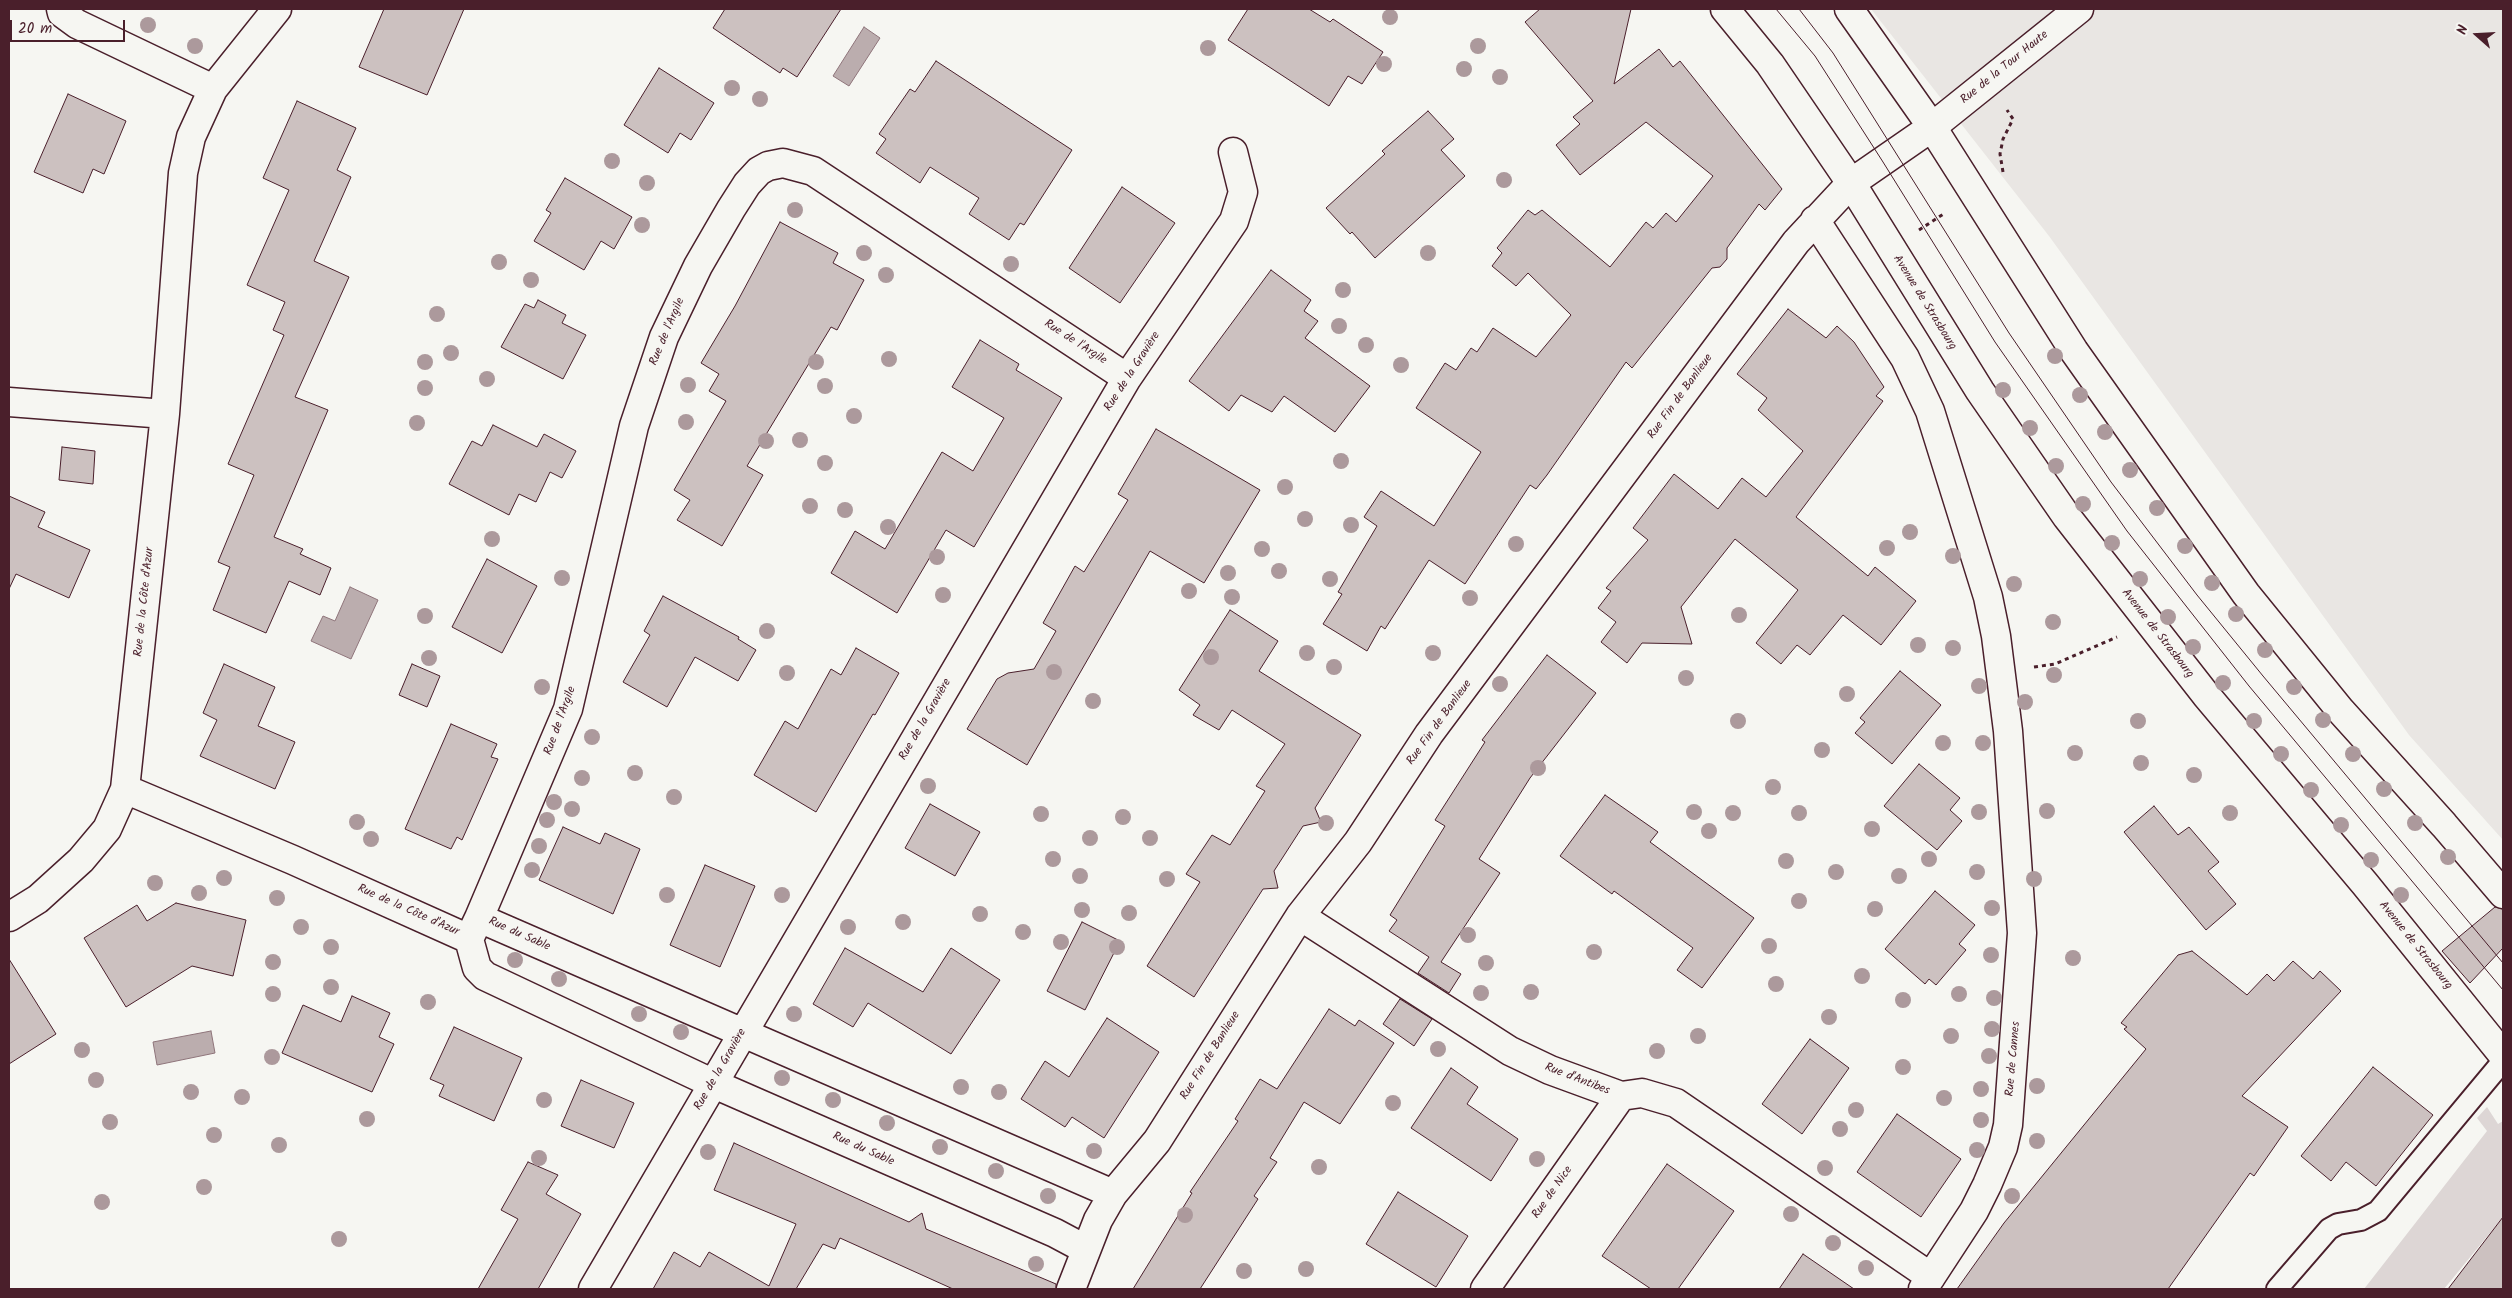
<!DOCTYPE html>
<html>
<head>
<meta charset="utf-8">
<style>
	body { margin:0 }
	#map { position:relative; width:2512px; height:1298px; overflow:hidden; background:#f6f6f2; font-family:Kalam,sans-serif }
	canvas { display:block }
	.frame { position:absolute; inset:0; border:10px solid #4a1f2b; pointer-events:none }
	.north { position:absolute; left:2452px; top:10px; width:50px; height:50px; -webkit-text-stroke:4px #f6f6f2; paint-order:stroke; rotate:289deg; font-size:14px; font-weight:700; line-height:20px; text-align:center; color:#4a1f2b }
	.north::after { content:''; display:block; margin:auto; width:18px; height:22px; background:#4a1f2b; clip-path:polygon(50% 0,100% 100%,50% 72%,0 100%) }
	.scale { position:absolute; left:10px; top:20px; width:115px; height:22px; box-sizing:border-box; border:2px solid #4a1f2b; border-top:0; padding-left:6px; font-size:15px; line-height:18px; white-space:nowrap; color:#4a1f2b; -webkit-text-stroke:4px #f6f6f2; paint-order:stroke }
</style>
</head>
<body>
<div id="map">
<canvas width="2512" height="1298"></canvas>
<div class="frame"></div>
<div class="north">N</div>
<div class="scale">20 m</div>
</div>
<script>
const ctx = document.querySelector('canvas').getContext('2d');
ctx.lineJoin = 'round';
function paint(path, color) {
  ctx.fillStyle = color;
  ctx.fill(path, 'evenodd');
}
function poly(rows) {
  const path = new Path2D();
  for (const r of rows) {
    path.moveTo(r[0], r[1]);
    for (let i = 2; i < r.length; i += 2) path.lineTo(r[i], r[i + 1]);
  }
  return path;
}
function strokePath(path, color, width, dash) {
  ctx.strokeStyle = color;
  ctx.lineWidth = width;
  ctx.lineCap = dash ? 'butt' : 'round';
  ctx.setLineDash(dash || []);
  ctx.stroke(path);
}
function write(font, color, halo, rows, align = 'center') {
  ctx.font = font + ' Kalam,sans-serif';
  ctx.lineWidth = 5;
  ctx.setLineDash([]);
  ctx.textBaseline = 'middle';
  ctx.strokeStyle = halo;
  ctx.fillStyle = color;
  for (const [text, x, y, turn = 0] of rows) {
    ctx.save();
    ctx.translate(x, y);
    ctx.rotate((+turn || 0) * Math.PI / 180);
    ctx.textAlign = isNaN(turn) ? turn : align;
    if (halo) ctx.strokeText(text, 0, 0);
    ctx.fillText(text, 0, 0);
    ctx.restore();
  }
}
const built = poly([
	[1871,9,2503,9,2503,840,2409,735,2049,236]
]);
const green = poly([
	[2487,1107,2498,1124,2503,1121,2503,1217,2444,1289,2364,1289,2487,1131,2477,1118]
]);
const water = poly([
	[864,27,880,38,849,86,833,76,864,27],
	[350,587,378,600,351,659,311,641,323,616,335,621,350,587],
	[211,1031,215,1053,157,1065,153,1042,211,1031]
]);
const building = poly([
	[384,9,464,9,427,95,359,67,384,9],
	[725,9,841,9,797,77,783,68,780,73,713,28,725,9],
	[1248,9,1309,9,1330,22,1333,19,1383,52,1362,84,1348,76,1329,106,1228,40,1248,9],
	[1540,9,1631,9,1614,84,1659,49,1673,67,1680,61,1782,189,1765,210,1759,204,1727,248,1727,259,1720,267,1712,268,1632,368,1626,362,1547,475,1536,489,1530,485,1465,584,1429,560,1385,629,1381,626,1367,651,1323,624,1342,594,1338,592,1377,526,1364,517,1381,491,1434,526,1481,452,1416,408,1445,363,1456,370,1471,348,1477,352,1493,328,1536,357,1571,315,1528,273,1516,286,1492,266,1502,253,1497,248,1528,210,1535,215,1542,210,1610,267,1646,222,1653,228,1666,213,1676,222,1713,176,1646,122,1580,175,1556,145,1580,124,1573,117,1593,101,1525,22,1540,9],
	[936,61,1072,150,1024,225,1020,223,1009,240,969,214,979,198,930,167,920,183,876,153,886,139,879,134,910,89,915,92,936,61],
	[659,68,714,103,691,140,680,133,668,153,624,125,659,68],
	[68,94,126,121,104,174,93,169,83,193,34,172,68,94],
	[297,101,356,128,337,170,351,177,314,261,349,277,295,397,328,410,274,537,303,549,300,554,331,568,320,595,289,581,266,633,213,610,230,567,218,562,254,475,228,464,284,335,273,330,285,302,247,285,289,190,263,178,297,101],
	[1428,111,1454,139,1441,150,1465,176,1375,258,1352,232,1350,234,1326,208,1385,154,1382,151,1428,111],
	[565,178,632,217,614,249,601,241,584,270,534,241,551,213,546,210,565,178],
	[1122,187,1175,223,1120,303,1069,268,1122,187],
	[780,222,838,253,833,263,864,280,837,330,831,327,747,466,763,475,722,546,677,520,690,500,674,490,726,401,709,391,719,374,701,363,735,306,780,222],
	[1271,270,1311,300,1304,311,1318,321,1305,338,1370,386,1335,432,1284,396,1272,412,1241,395,1229,411,1189,381,1271,270],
	[538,300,566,315,562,323,586,335,563,379,501,347,525,304,534,308,538,300],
	[1788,309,1826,338,1837,326,1854,342,1884,387,1876,396,1883,401,1796,517,1868,576,1875,567,1916,601,1881,645,1843,615,1810,655,1797,645,1781,664,1756,643,1798,590,1735,539,1681,607,1692,644,1642,643,1627,663,1601,642,1616,622,1598,608,1611,591,1606,588,1648,540,1633,528,1674,474,1718,509,1742,478,1766,497,1803,451,1758,410,1767,398,1737,374,1788,309],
	[980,340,1019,364,1016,370,1062,398,974,547,946,530,897,613,831,573,855,531,885,549,942,452,973,471,1004,418,952,387,980,340],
	[493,425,537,447,544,434,576,451,562,478,550,472,536,502,519,494,509,515,449,484,472,441,482,446,493,425],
	[1156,429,1260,490,1204,583,1150,551,1027,765,967,729,997,679,1008,673,1034,669,1056,631,1043,623,1075,566,1084,572,1128,500,1118,494,1156,429],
	[62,447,95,451,93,484,59,480,62,447],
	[9,496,45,512,38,527,90,550,69,598,16,574,9,589,9,496],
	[487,559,537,586,502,653,452,627,487,559],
	[663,596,739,637,738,639,756,650,738,681,695,657,667,707,623,682,650,635,644,631,663,596],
	[1230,610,1278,641,1259,671,1361,735,1315,808,1321,822,1303,826,1274,871,1278,888,1263,889,1194,997,1147,966,1200,882,1186,874,1212,835,1230,845,1265,791,1256,786,1285,744,1232,710,1219,730,1193,715,1200,705,1179,690,1230,610],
	[856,648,899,673,875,715,873,714,816,812,754,775,785,721,798,729,831,669,841,675,856,648],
	[1547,655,1596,693,1530,778,1479,859,1500,873,1441,962,1461,974,1449,993,1418,973,1429,957,1389,931,1397,920,1390,915,1445,826,1435,820,1485,742,1482,740,1547,655],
	[224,664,275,687,258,726,295,742,275,789,200,756,217,720,203,713,224,664],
	[412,664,440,676,427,707,399,695,412,664],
	[1900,671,1941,705,1892,764,1855,733,1865,722,1860,718,1900,671],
	[451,724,497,744,491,757,498,759,462,840,457,837,451,849,405,829,451,724],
	[1919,764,1960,798,1950,810,1962,821,1937,850,1884,806,1919,764],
	[1605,795,1658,832,1650,842,1754,918,1702,988,1677,970,1693,948,1614,891,1612,894,1560,856,1605,795],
	[930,804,980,832,955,876,905,848,930,804],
	[2154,806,2178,835,2189,827,2219,862,2208,871,2236,904,2206,930,2124,832,2154,806],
	[563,827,600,844,605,833,640,849,613,914,539,880,563,827],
	[705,865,755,886,720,967,670,945,705,865],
	[1935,891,1975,925,1959,944,1966,950,1936,985,1929,979,1925,984,1885,949,1935,891],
	[176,903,246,920,233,976,192,966,126,1007,84,938,137,905,147,921,176,903],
	[2495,907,2503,909,2503,948,2470,983,2442,951,2495,907],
	[1082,922,1120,941,1085,1010,1047,991,1082,922],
	[845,948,923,992,951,948,1000,980,951,1054,868,1003,853,1027,813,1004,845,948],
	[2192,951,2247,995,2267,974,2274,981,2293,961,2313,979,2320,971,2341,991,2242,1096,2288,1127,2254,1176,2250,1173,2168,1289,1957,1289,2004,1223,2146,1049,2124,1029,2127,1027,2121,1023,2178,955,2192,951],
	[9,959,56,1034,9,1064,9,959],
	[352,996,390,1013,379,1037,394,1044,372,1092,282,1053,303,1005,341,1022,352,996],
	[1400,999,1432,1019,1414,1046,1383,1024,1400,999],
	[1329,1009,1355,1026,1359,1020,1394,1043,1340,1124,1304,1102,1270,1158,1277,1162,1254,1196,1258,1199,1200,1289,1133,1289,1192,1193,1190,1192,1238,1121,1235,1119,1260,1079,1277,1089,1329,1009],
	[1107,1018,1159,1052,1104,1138,1072,1117,1065,1127,1021,1099,1045,1061,1069,1077,1107,1018],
	[454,1027,522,1058,494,1121,439,1096,444,1085,430,1079,454,1027],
	[1810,1039,1849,1068,1802,1134,1762,1104,1810,1039],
	[2373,1067,2433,1115,2376,1186,2346,1162,2331,1181,2301,1156,2373,1067],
	[1451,1068,1478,1087,1467,1104,1518,1139,1491,1181,1411,1128,1451,1068],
	[581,1080,634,1103,614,1148,561,1126,581,1080],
	[1897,1114,1961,1159,1921,1217,1857,1172,1897,1114],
	[734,1143,909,1222,922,1213,926,1229,1056,1284,1056,1289,953,1289,840,1238,835,1249,823,1244,796,1289,653,1289,674,1252,700,1267,709,1252,769,1286,796,1224,714,1190,734,1143],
	[528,1162,558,1175,546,1194,581,1214,538,1289,478,1289,518,1219,501,1210,528,1162],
	[1667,1164,1734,1211,1678,1289,1651,1289,1602,1256,1667,1164],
	[1398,1192,1468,1236,1436,1287,1366,1244,1398,1192],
	[2503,1217,2503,1289,2448,1289,2503,1217],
	[1803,1254,1854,1289,1779,1289,1803,1254]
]);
const path = poly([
	[2003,172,2000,154,2003,139,2013,119,2007,110],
	[1919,230,1945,213],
	[2034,667,2055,664,2117,637]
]);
const service = poly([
	[2277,1289,2329,1229,2338,1224,2361,1220,2378,1211,2503,1061]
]);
const minor = poly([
	[61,9,62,13,77,24,213,89],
	[1932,127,2079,9],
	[1815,220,1905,358,1930,411,1988,597,1996,636,2008,731,2022,933,2008,1125,2003,1147,1987,1185,1974,1211,1923,1289],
	[9,402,165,414],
	[125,789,293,860,469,939],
	[1300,916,1510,1051,1550,1070,1621,1096,1642,1093,1676,1103,1931,1277],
	[9,917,38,899,81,860,107,829,125,789,165,414,183,173,191,137,213,89,277,9],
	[479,918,568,709,634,426,664,337,698,266,731,209,747,184,759,171,768,166,783,163,813,171,1127,378],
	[1085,1249,1055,1233,714,1084,485,976,477,968,469,939,479,918,1113,1194],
	[593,1289,1127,378,1234,221,1243,192,1233,152],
	[1071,1289,1098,1220,1113,1194,1157,1141,1300,916,1358,842,1429,734,1796,242,1851,183],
	[1485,1289,1621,1096]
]);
const secondary = poly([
	[1725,9,1770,64,1851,183,1980,391,2067,517,2206,695,2365,884,2503,1055],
	[1849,9,1932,127,2074,351,2246,594,2341,711,2444,825,2503,894],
	[1851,183,1932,127]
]);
const tram = poly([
	[1776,9,1815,56,1883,162,1995,342,2127,531,2249,686,2503,990],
	[1799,9,1833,53,2009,333,2111,482,2197,595,2263,676,2503,963]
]);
const trees = [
	[1390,17],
	[148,25],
	[195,46],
	[1478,46],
	[1208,48],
	[1384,64],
	[1464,69],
	[1500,77],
	[732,88],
	[760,99],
	[612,161],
	[1504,180],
	[647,183],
	[795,210],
	[642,225],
	[864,253],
	[1428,253],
	[499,262],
	[1011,264],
	[886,275],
	[531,280],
	[1343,290],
	[437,314],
	[1339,326],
	[1366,345],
	[451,353],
	[2055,356],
	[889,359],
	[425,362],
	[816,362],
	[1401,365],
	[487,379],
	[688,385],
	[825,386],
	[425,388],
	[2003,390],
	[2080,395],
	[854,416],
	[686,422],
	[417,423],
	[2030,428],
	[2105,432],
	[800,440],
	[766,441],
	[1341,461],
	[825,463],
	[2056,466],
	[2130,470],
	[1285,487],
	[2083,504],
	[810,506],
	[2157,508],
	[845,510],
	[1305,519],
	[1351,525],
	[888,527],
	[1910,532],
	[492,539],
	[2112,543],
	[1516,544],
	[2185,546],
	[1887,548],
	[1262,549],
	[1953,556],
	[937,557],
	[1279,571],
	[1228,573],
	[562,578],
	[1330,579],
	[2140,579],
	[2212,583],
	[2014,584],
	[1189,591],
	[943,595],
	[1232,597],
	[1470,598],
	[2236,614],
	[1739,615],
	[425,616],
	[2168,617],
	[2053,622],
	[767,631],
	[1918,645],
	[2193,647],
	[1953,648],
	[2265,650],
	[1307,653],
	[1433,653],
	[1211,657],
	[429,658],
	[1334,667],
	[1054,672],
	[787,673],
	[2054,675],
	[1686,678],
	[2223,683],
	[1500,684],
	[1979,686],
	[542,687],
	[2294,687],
	[1847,694],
	[1093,701],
	[2025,702],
	[2323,720],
	[1738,721],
	[2138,721],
	[2254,721],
	[592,737],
	[1943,743],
	[1983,743],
	[1822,750],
	[2075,753],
	[2281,754],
	[2353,754],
	[2141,763],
	[1538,768],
	[635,773],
	[2194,775],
	[582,778],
	[928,786],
	[1773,787],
	[2384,789],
	[2311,790],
	[674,797],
	[554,802],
	[572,809],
	[2047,811],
	[1694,812],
	[1979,812],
	[1733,813],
	[1799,813],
	[2230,813],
	[1041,814],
	[1123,817],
	[547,820],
	[357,822],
	[1326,823],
	[2415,823],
	[2341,825],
	[1872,829],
	[1709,831],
	[1090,838],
	[1150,838],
	[371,839],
	[539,846],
	[2448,857],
	[1053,859],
	[1929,859],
	[2371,860],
	[1786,861],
	[532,870],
	[1836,872],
	[1977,872],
	[1080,876],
	[1899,876],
	[224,878],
	[1167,879],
	[2034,879],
	[155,883],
	[199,893],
	[667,895],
	[782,895],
	[2401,895],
	[277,898],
	[1799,901],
	[1992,908],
	[1875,909],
	[1082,910],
	[1129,913],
	[980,914],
	[903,922],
	[301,927],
	[848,927],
	[1023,932],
	[1468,935],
	[1061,942],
	[1769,946],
	[331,947],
	[1117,947],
	[1594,952],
	[1991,955],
	[2073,958],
	[515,960],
	[273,962],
	[1486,963],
	[1862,976],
	[559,979],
	[1776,984],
	[331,987],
	[1531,992],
	[1481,993],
	[273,994],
	[1959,994],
	[1994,998],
	[1903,1000],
	[428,1002],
	[639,1014],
	[794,1014],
	[1829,1017],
	[1992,1029],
	[681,1032],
	[1698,1036],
	[1951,1036],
	[1438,1049],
	[82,1050],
	[1657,1051],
	[1989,1056],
	[272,1057],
	[1903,1067],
	[782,1078],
	[96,1080],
	[2037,1086],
	[961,1087],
	[1981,1089],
	[191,1092],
	[999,1092],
	[242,1097],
	[1944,1098],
	[544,1100],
	[833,1100],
	[1393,1103],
	[1856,1110],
	[367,1119],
	[1981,1120],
	[110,1122],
	[887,1123],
	[1840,1129],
	[214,1135],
	[2037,1141],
	[279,1145],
	[940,1147],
	[1977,1150],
	[1094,1151],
	[708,1152],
	[539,1158],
	[1537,1159],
	[1319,1167],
	[1825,1168],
	[996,1171],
	[204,1187],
	[1048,1196],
	[2012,1196],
	[102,1202],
	[1791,1214],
	[1185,1215],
	[339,1239],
	[1833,1243],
	[1036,1264],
	[1866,1268],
	[1306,1269],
	[1244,1271]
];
const streetNames = [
	["Rue de la Tour Haute",2005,68,-39],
	["Avenue de Strasbourg",1924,303,58],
	["Rue de l'Argile",668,332,-67],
	["Rue de l'Argile",1075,343,33],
	["Rue de la Gravière",1133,372,-57],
	["Rue Fin de Banlieue",1681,397,-54],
	["Rue de la Côte d'Azur",145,602,-84],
	["Avenue de Strasbourg",2157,634,52],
	["Rue de la Gravière",926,720,-60],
	["Rue de l'Argile",561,721,-70],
	["Rue Fin de Banlieue",1440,723,-54],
	["Rue de la Côte d'Azur",408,911,24],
	["Rue du Sable",519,935,24],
	["Avenue de Strasbourg",2415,946,51],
	["Rue Fin de Banlieue",1211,1056,-58],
	["Rue de Cannes",2014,1059,-85],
	["Rue de la Gravière",721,1070,-60],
	["Rue d'Antibes",1577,1080,21],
	["Rue du Sable",863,1150,24],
	["Rue de Nice",1553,1193,-55]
];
paint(built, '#e9e6e3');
paint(green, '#ddd6d5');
paint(water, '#bbadae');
strokePath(water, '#8e747a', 1);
paint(building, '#ccc1c0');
strokePath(building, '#4a1f2b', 1);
strokePath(service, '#4a1f2b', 24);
strokePath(minor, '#4a1f2b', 31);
strokePath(secondary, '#4a1f2b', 31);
strokePath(path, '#4a1f2b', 3, [4, 4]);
strokePath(service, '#f6f6f2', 20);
strokePath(minor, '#f6f6f2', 28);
strokePath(secondary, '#f6f6f2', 28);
strokePath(tram, '#4a1f2b', 1);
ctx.fillStyle = '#ac999c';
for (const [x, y] of trees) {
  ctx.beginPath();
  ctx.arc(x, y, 8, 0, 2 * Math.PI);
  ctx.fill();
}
write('12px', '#4a1f2b', '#f6f6f2', streetNames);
</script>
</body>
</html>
